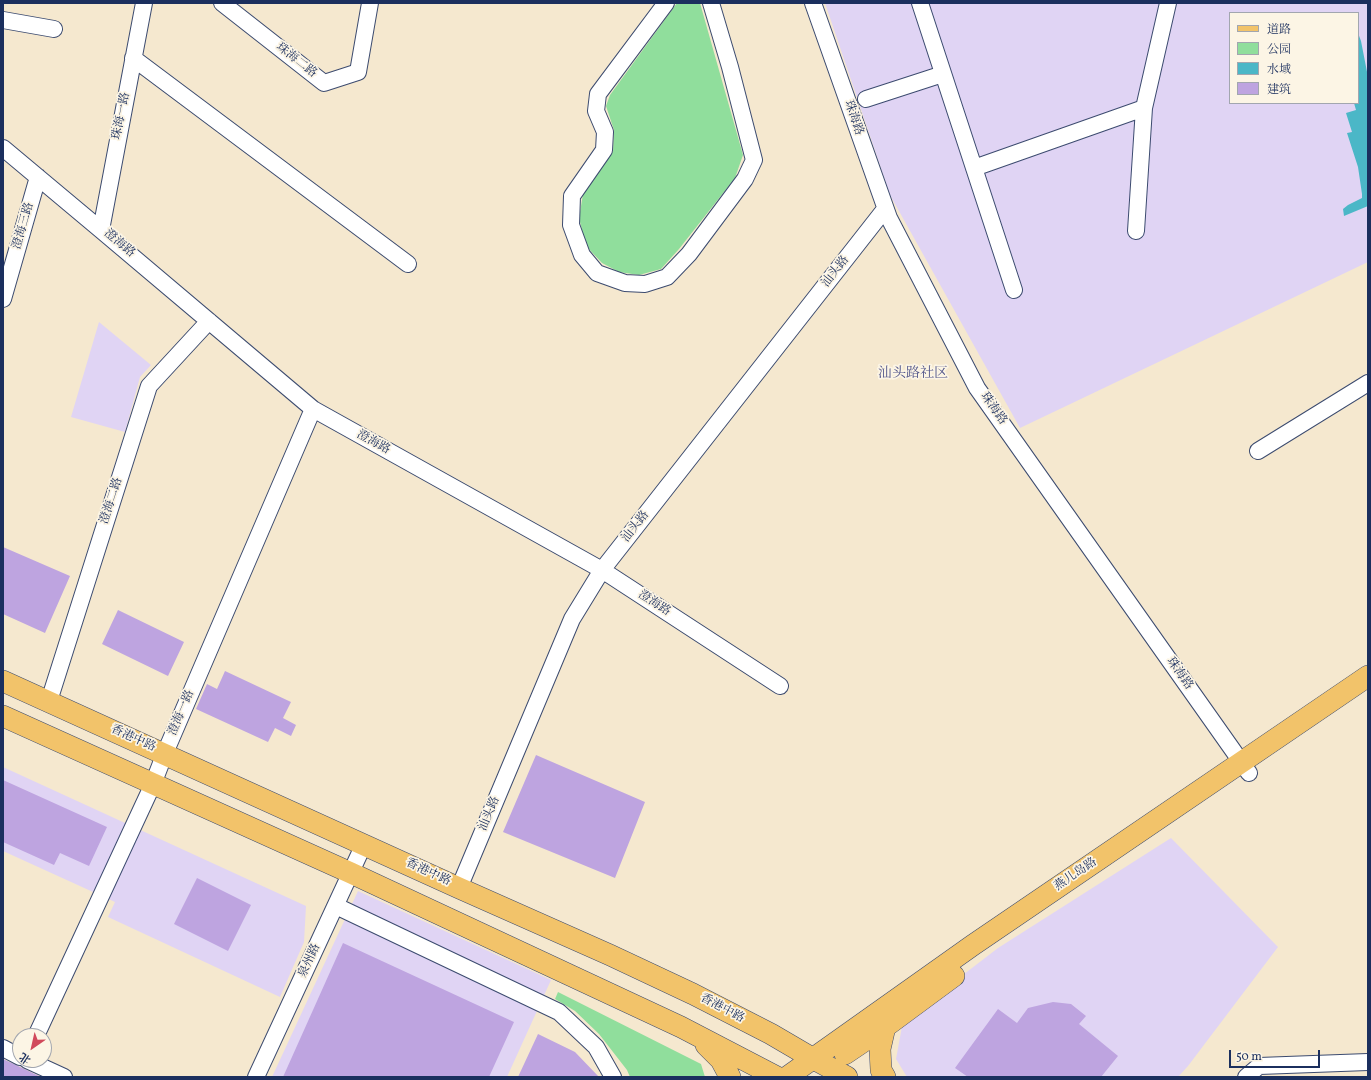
<!DOCTYPE html>
<html>
<head>
<meta charset="utf-8">
<style>
	body { margin:0 }
	#map { position:relative; width:1371px; height:1080px; overflow:hidden; background:#f5e8cf; font-family:Vollkorn,"Noto Serif SC",serif }
	canvas { display:block }
	.frame { position:absolute; inset:0; border:4px solid #1b2f5e; pointer-events:none }
	.legend { position:absolute; left:1229px; top:12px; width:130px; height:92px; box-sizing:border-box; background:#fcf5e5; border:1px solid #a2a6af; margin:0; padding:5px 7px; list-style:none; font-size:12px; color:#1b2f5e }
	.legend li { display:flex; align-items:center; gap:8px; height:20px }
	.legend b { width:20px; border:1px solid #a2a6af }
	.north { position:absolute; left:12px; top:1028px; width:40px; height:40px; box-sizing:border-box; background:#fcf5e5; border:1px solid #a2a6af; border-radius:50%; rotate:214deg; font-size:11px; font-weight:700; line-height:16px; text-align:center; color:#1b2f5e }
	.north::after { content:''; display:block; margin:auto; width:14px; height:18px; background:#d1495b; clip-path:polygon(50% 0,100% 100%,50% 72%,0 100%) }
	.scale { position:absolute; left:1229px; top:1050px; width:91px; height:18px; box-sizing:border-box; border:2px solid #1b2f5e; border-top:0; padding-left:5px; font-size:12px; line-height:14px; white-space:nowrap; color:#1b2f5e; -webkit-text-stroke:3px #fcf5e5; paint-order:stroke }
</style>
</head>
<body>
<div id="map">
<canvas width="1371" height="1080"></canvas>
<div class="frame"></div>
<ul class="legend">
<li><b style="height:5px;background:#f2c36a"></b>道路</li>
<li><b style="height:11px;background:#90de9c"></b>公园</li>
<li><b style="height:11px;background:#4bb7c7"></b>水域</li>
<li><b style="height:11px;background:#bea4e0"></b>建筑</li>
</ul>
<div class="north">北</div>
<div class="scale">50 m</div>
</div>
<script>
const ctx = document.querySelector('canvas').getContext('2d');
ctx.lineJoin = 'round';
function paint(path, color) {
  ctx.fillStyle = color;
  ctx.fill(path, 'evenodd');
}
function poly(rows) {
  const path = new Path2D();
  for (const r of rows) {
    path.moveTo(r[0], r[1]);
    for (let i = 2; i < r.length; i += 2) path.lineTo(r[i], r[i + 1]);
  }
  return path;
}
function strokePath(path, color, width, dash) {
  ctx.strokeStyle = color;
  ctx.lineWidth = width;
  ctx.lineCap = dash ? 'butt' : 'round';
  ctx.setLineDash(dash || []);
  ctx.stroke(path);
}
function write(font, color, halo, rows, align = 'center') {
  ctx.font = font + ' Vollkorn,"Noto Serif SC",serif';
  ctx.lineWidth = 3.5;
  ctx.setLineDash([]);
  ctx.textBaseline = 'middle';
  ctx.strokeStyle = halo;
  ctx.fillStyle = color;
  for (const [text, x, y, turn = 0] of rows) {
    ctx.save();
    ctx.translate(x, y);
    ctx.rotate((+turn || 0) * Math.PI / 180);
    ctx.textAlign = isNaN(turn) ? turn : align;
    if (halo) ctx.strokeText(text, 0, 0);
    ctx.fillText(text, 0, 0);
    ctx.restore();
  }
}
const built = poly([
	[825,3,1368,3,1368,262,1020,428,890,195],
	[1230,13,1358,13,1358,103,1230,103],
	[99,322,151,365,140,377,125,432,71,417],
	[3,767,306,906,304,942,280,997,108,917,115,902,3,851],
	[1171,838,1278,947,1188,1066,1178,1077,907,1077,896,1059,903,1021,998,948],
	[358,891,551,980,507,1077,272,1077]
]);
const green = poly([
	[677,3,700,3,743,155,735,178,679,249,661,269,639,275,619,272,602,263,586,246,579,218,583,194,613,151,614,130,606,106,610,95],
	[558,992,701,1064,705,1077,630,1077,627,1070,599,1034,575,1011,555,999]
]);
const water = poly([
	[1358,33,1361,41,1368,77,1368,156,1367,166,1368,176,1368,206,1344,216,1343,209,1348,205,1362,198,1362,194,1358,167,1347,133,1352,132,1346,113,1356,110,1354,103,1358,103]
]);
const building = poly([
	[3,547,70,576,45,633,3,614],
	[118,610,184,642,168,676,102,644],
	[225,671,291,702,283,718,296,725,291,736,275,728,268,742,196,709,207,684,217,689],
	[536,755,645,802,615,878,503,832],
	[3,780,107,827,89,866,60,853,54,865,3,842],
	[197,878,251,905,228,951,174,924],
	[343,943,514,1022,489,1077,283,1077],
	[1053,1002,1071,1004,1086,1016,1079,1024,1118,1056,1101,1077,968,1077,955,1068,998,1009,1017,1023,1028,1008],
	[538,1034,575,1052,599,1077,518,1077],
	[3,1059,16,1065,41,1077,3,1077]
]);
const minor = poly([
	[222,3,324,83,358,72,370,3],
	[666,3,598,94,596,111,605,132,604,150,572,196,571,225,582,255,597,273,625,283,645,284,667,277,689,254,745,179,754,160,730,67,711,3],
	[813,3,889,218,977,388,1249,773],
	[920,3,1014,290],
	[3,20,54,29],
	[133,58,408,264],
	[866,99,943,74],
	[3,148,101,230,313,409,602,570,780,686],
	[974,168,1144,108],
	[101,230,144,3],
	[1136,231,1144,108,1168,3],
	[3,299,38,177],
	[1258,451,1368,383],
	[49,701,149,386,209,321],
	[459,888,572,619,602,570,885,209],
	[336,906,559,1012,596,1047,613,1077],
	[36,1036,153,784,165,753,313,409],
	[3,1048,20,1057],
	[27,1060,64,1077],
	[256,1077,364,844],
	[1246,1077,1259,1066,1368,1062]
]);
const major = poly([
	[3,681,459,888,610,955,693,994,771,1034,812,1058,847,1077],
	[3,716,351,873,681,1027,777,1077],
	[706,1045,721,1060,730,1077],
	[845,1054,885,1027,954,976],
	[787,1077,973,945,1368,676],
	[885,1077,881,1070,880,1049,885,1027]
]);
const streetNames = [
	["珠海二路",296,61,38],
	["珠海一路",122,116,-79],
	["珠海路",853,118,71],
	["澄海三路",24,226,-74],
	["澄海路",119,244,40],
	["汕头路",836,272,-52],
	["珠海路",993,409,55],
	["澄海路",373,443,29],
	["澄海二路",112,501,-72],
	["汕头路",636,527,-52],
	["澄海路",654,604,33],
	["珠海路",1179,674,55],
	["澄海一路",182,713,-67],
	["香港中路",133,739,24],
	["汕头路",490,814,-67],
	["香港中路",428,873,25],
	["燕儿岛路",1076,875,-34],
	["泉州路",310,961,-65],
	["香港中路",722,1009,28]
];
const quarterNames = [
	["汕头路社区",913,374]
];
paint(built, '#e0d4f4');
paint(green, '#90de9c');
paint(water, '#4bb7c7');
paint(building, '#bea4e0');
strokePath(minor, '#3c4b6f', 18);
strokePath(major, '#3c4b6f', 22);
strokePath(minor, '#fff', 16);
strokePath(major, '#f2c36a', 21);
write('12px', '#1b2f5e', '#fcf5e5', streetNames);
write('14px', '#54588c', '#fcf5e5', quarterNames);
</script>
</body>
</html>
